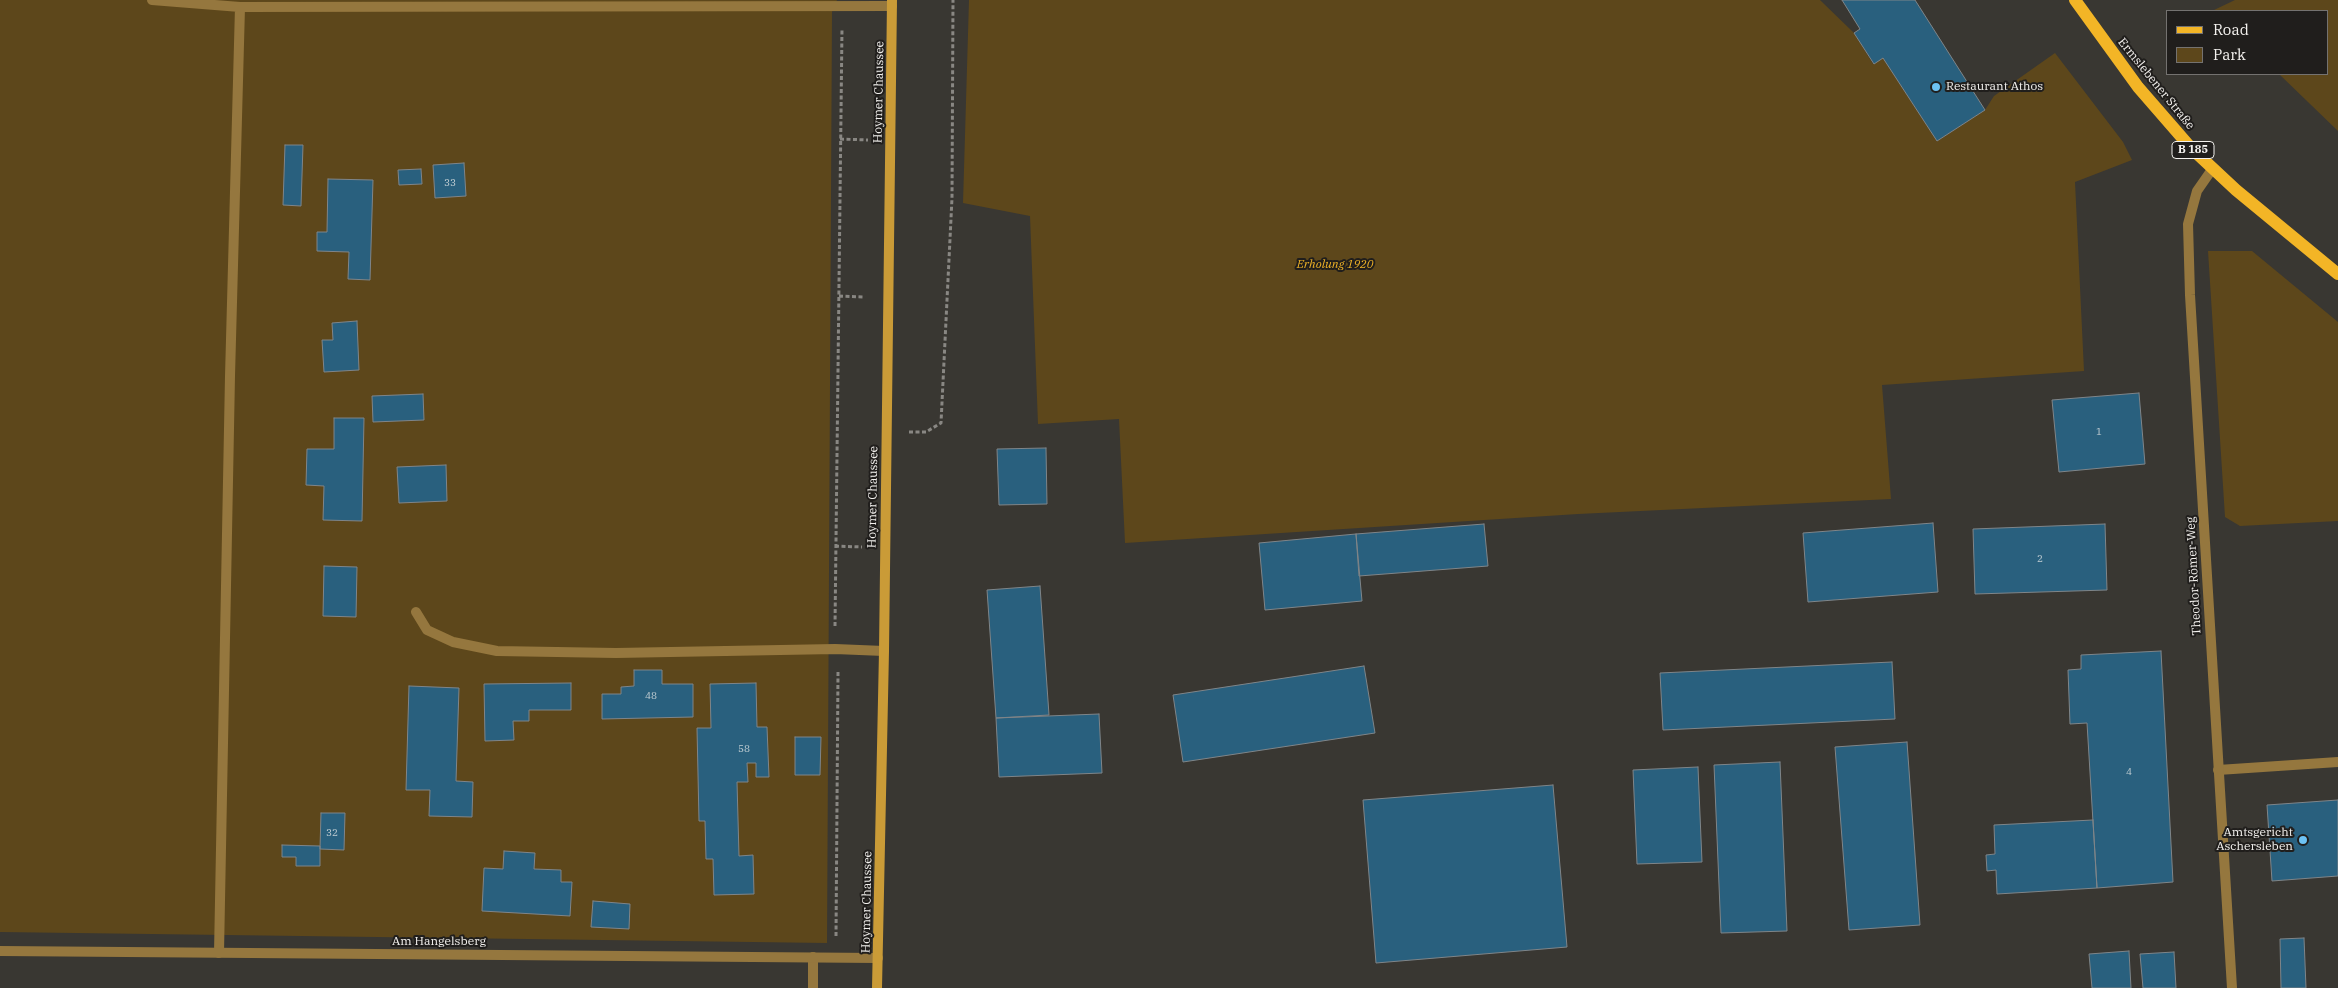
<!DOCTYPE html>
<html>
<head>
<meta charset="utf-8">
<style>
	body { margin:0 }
	#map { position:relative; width:2338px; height:988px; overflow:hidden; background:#393732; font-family:"IBM Plex Serif",serif }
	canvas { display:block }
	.legend { position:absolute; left:2166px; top:10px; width:162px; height:65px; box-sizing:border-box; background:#201e1c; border:1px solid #747270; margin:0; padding:6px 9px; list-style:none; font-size:15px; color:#f3f1ee }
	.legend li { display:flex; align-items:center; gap:10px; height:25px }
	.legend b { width:25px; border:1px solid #747270 }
</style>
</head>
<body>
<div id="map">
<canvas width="2338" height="988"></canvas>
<ul class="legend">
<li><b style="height:6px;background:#f3b526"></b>Road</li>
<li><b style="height:14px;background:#5d471b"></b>Park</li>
</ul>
</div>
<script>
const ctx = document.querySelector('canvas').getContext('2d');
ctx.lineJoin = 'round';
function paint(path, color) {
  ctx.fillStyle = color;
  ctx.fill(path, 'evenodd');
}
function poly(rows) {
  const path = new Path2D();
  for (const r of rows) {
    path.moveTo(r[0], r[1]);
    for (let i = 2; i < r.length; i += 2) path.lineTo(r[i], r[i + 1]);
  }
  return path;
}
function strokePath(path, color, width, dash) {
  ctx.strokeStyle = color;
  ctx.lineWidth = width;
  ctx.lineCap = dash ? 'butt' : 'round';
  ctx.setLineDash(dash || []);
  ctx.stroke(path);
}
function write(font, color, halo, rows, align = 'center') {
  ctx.font = font + ' "IBM Plex Serif",serif';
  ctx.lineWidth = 4;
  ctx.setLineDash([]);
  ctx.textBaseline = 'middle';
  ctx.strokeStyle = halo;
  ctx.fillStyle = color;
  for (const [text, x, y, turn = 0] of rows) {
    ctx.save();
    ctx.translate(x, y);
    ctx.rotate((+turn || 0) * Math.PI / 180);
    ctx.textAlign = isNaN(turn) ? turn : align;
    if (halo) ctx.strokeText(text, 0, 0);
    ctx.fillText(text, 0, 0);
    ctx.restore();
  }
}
const green = poly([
	[0,0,837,0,832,12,827,943,0,932],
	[969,0,1820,0,1854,33,1873,64,1883,58,1937,141,1985,110,1994,96,2055,53,2123,142,2132,160,2075,182,2084,371,1882,385,1891,499,1578,514,1125,543,1119,419,1038,424,1030,216,963,203],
	[2235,0,2338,0,2338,131,2279,74,2327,74,2327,11,2214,10],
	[2208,251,2252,251,2338,322,2338,521,2240,526,2225,517]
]);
const building = poly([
	[1842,0,1915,0,1985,110,1937,141,1883,58,1874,64,1854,33,1860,29,1842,0],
	[285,145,303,145,301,206,283,205,285,145],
	[464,163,466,196,435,198,433,165,464,163],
	[421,169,422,184,399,185,398,170,421,169],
	[328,179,373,180,370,280,348,279,349,252,317,251,317,232,327,232,328,179],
	[357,321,359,370,324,372,322,340,333,340,332,323,357,321],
	[2139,393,2145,464,2059,472,2052,400,2139,393],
	[423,394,424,420,373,422,372,396,423,394],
	[334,418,364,418,362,521,323,520,324,486,306,485,307,449,334,449,334,418],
	[1046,448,1047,504,999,505,997,449,1046,448],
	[446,465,447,501,399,503,397,467,446,465],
	[1933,523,1938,592,1808,602,1803,533,1933,523],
	[1484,524,1488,566,1359,576,1356,534,1484,524],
	[2105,524,2107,590,1975,594,1973,529,2105,524],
	[1356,534,1362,601,1265,610,1259,543,1356,534],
	[324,566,357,567,356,617,323,616,324,566],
	[1040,586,1049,715,996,718,987,590,1040,586],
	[2161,651,2173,882,2097,888,2087,723,2070,724,2068,670,2081,669,2081,655,2161,651],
	[1892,662,1895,719,1663,730,1660,673,1892,662],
	[1364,666,1375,733,1183,762,1173,695,1364,666],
	[634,670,662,670,662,684,693,684,693,717,602,719,602,694,621,694,621,687,634,686,634,670],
	[571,683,571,710,529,710,529,721,513,721,514,740,485,741,484,684,571,683],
	[756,683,757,727,767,727,769,777,756,777,756,763,747,763,748,782,737,782,739,856,753,855,754,894,714,895,713,859,706,859,705,821,699,821,697,728,711,728,710,684,756,683],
	[409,686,459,688,456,781,473,782,472,817,429,816,430,790,406,790,409,686],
	[1099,714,1102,773,999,777,996,718,1099,714],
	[795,737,821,737,820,775,795,775,795,737],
	[1907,742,1920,925,1849,930,1835,747,1907,742],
	[1780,762,1787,931,1721,933,1714,765,1780,762],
	[1698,767,1702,862,1637,864,1633,770,1698,767],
	[1553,785,1567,947,1376,963,1363,800,1553,785],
	[2338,800,2338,876,2272,881,2267,805,2338,800],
	[321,813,345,813,344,850,320,849,321,813],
	[2093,820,2097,888,1997,894,1996,870,1987,871,1986,855,1995,854,1994,825,2093,820],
	[282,845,320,846,320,866,296,866,296,857,282,857,282,845],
	[504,851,535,853,534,869,561,870,561,882,572,882,570,916,482,911,484,868,503,869,504,851],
	[593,901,630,904,629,929,591,927,593,901],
	[2304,938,2306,988,2281,988,2280,939,2304,938],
	[2129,951,2131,988,2092,988,2089,954,2129,951],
	[2174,952,2176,988,2143,988,2140,954,2174,952]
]);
const path = poly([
	[840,139,868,140],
	[839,296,865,297],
	[909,432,926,432,941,423,952,198,953,0],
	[835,546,862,547],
	[835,626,842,28],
	[836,936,838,672]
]);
const lane = poly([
	[152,0,240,7,892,6],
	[416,612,427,630,453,642,497,651,616,653,835,649,884,651],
	[2218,770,2338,762],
	[219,953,230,376,240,7],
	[813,957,813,988]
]);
const street = poly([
	[2213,168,2197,191,2188,224,2190,295,2232,988],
	[0,951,878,958]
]);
const secondary = poly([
	[877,988,884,651,892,0]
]);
const primary = poly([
	[2075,0,2138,87,2191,148,2236,190,2338,274]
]);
const markers = [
	[1936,87,5,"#6dc2f3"],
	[2303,840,5,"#6dc2f3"]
];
const numberNames = [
	["33",450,183],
	["1",2099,432],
	["2",2040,559],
	["48",651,696],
	["58",744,749],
	["4",2129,772],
	["32",332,833]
];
const shields = [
	[2193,150,42]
];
const shieldNames = [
	["B 185",2193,150]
];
const streetNames = [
	["Ermslebener Straße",2156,84,51],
	["Hoymer Chaussee",879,92,-89],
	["Hoymer Chaussee",873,497,-89],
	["Theodor-Römer-Weg",2194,576,-93],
	["Hoymer Chaussee",867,902,-89],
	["Am Hangelsberg",439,942]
];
const poiNames = [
	["Restaurant Athos",1946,87],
	["Amtsgericht",2293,833,"right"],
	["Aschersleben",2293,847,"right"]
];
const parkNames = [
	["Erholung 1920",1335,265]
];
paint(green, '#5d471b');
paint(building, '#29607e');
strokePath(building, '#7f8589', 1);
strokePath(path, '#898783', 3, [4, 2.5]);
strokePath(lane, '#95773e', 10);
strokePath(street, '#95773e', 10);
strokePath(secondary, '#ca9b37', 10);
strokePath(primary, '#f3b526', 12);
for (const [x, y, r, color] of markers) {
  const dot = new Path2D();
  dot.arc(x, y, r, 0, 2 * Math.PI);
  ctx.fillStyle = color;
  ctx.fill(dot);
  strokePath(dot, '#201e1c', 2);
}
write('10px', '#c0cdd2', null, numberNames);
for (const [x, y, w] of shields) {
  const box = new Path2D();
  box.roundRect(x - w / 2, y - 8.5, w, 17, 4);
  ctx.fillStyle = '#201e1c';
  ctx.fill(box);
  strokePath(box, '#f3f1ee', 1);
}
write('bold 11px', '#f3f1ee', null, shieldNames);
write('12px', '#f3f1ee', '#201e1c', streetNames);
write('12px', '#f3f1ee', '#201e1c', poiNames, 'left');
write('italic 12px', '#f0b326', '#201e1c', parkNames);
</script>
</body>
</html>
